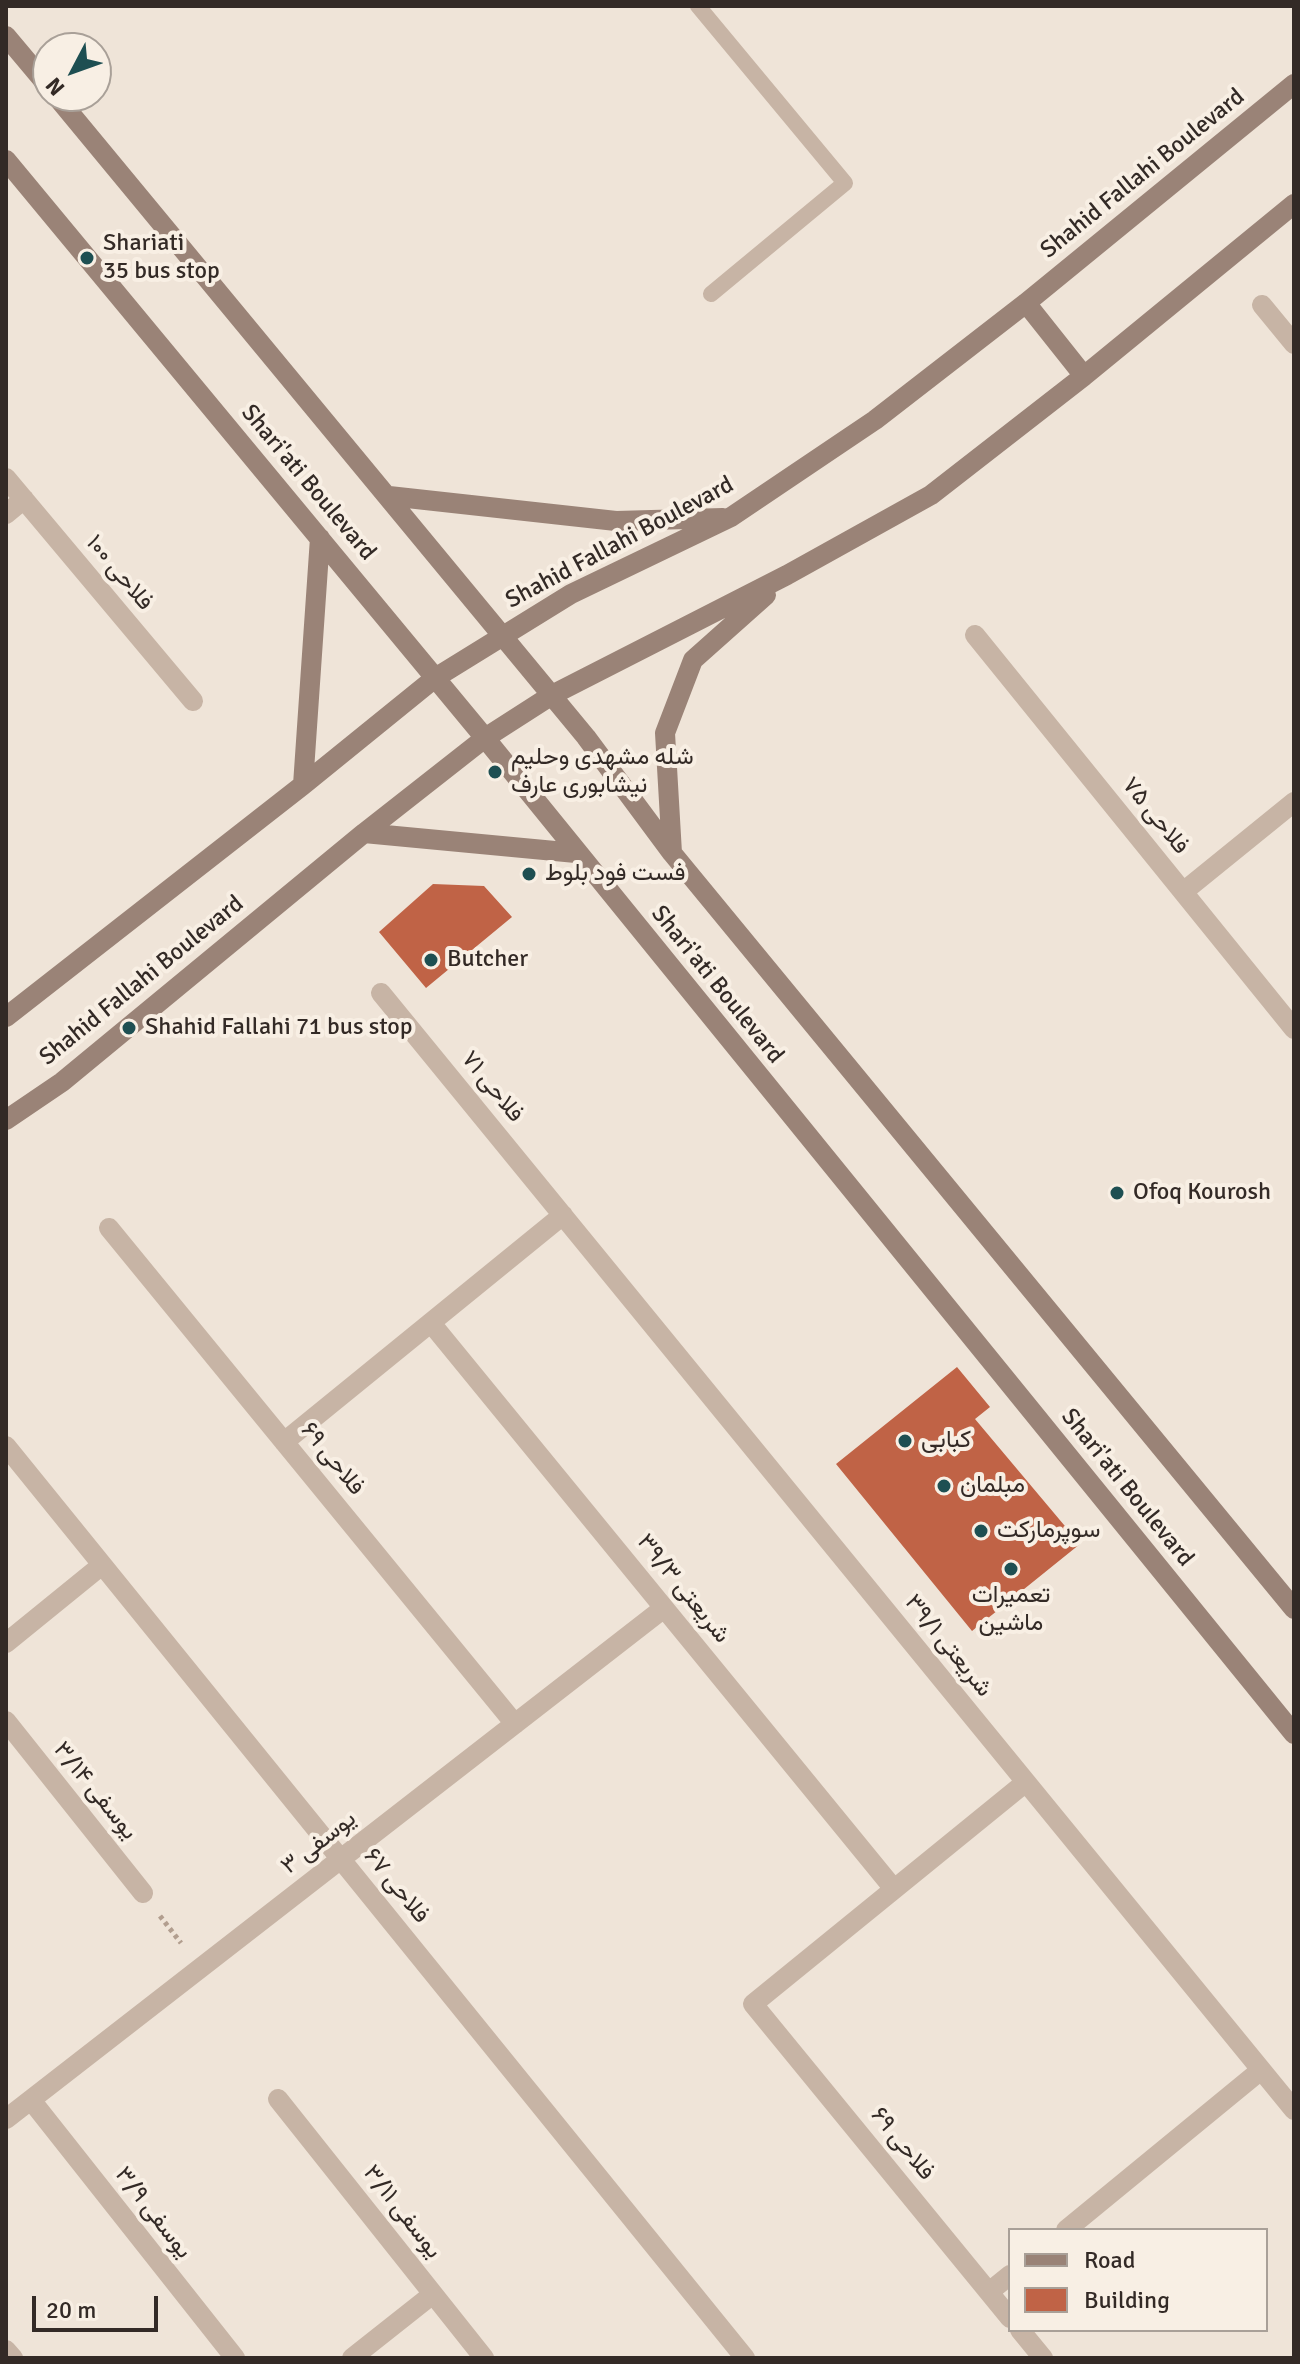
<!DOCTYPE html>
<html>
<head>
<meta charset="utf-8">
<style>
	body { margin:0 }
	#map { position:relative; width:1300px; height:2364px; overflow:hidden; background:#efe4d8; font-family:Signika,sans-serif }
	canvas { display:block }
	.frame { position:absolute; inset:0; border:8px solid #332a26; pointer-events:none }
	.legend { position:absolute; left:1008px; top:2228px; width:260px; height:104px; box-sizing:border-box; background:#f8efe4; border:2px solid #a9a098; margin:0; padding:10px 14px; list-style:none; font-size:24px; color:#332a26 }
	.legend li { display:flex; align-items:center; gap:16px; height:40px }
	.legend b { width:40px; border:2px solid #a9a098 }
	.north { position:absolute; left:32px; top:32px; width:80px; height:80px; box-sizing:border-box; background:#f8efe4; border:2px solid #a9a098; border-radius:50%; rotate:229deg; font-size:22px; font-weight:700; line-height:32px; text-align:center; color:#332a26 }
	.north::after { content:''; display:block; margin:auto; width:28px; height:36px; background:#1e4f52; clip-path:polygon(50% 0,100% 100%,50% 72%,0 100%) }
	.scale { position:absolute; left:32px; top:2296px; width:126px; height:36px; box-sizing:border-box; border:4px solid #332a26; border-top:0; padding-left:10px; font-size:24px; line-height:28px; white-space:nowrap; color:#332a26; -webkit-text-stroke:6px #f8efe4; paint-order:stroke }
</style>
</head>
<body>
<div id="map">
<canvas width="1300" height="2364"></canvas>
<div class="frame"></div>
<ul class="legend">
<li><b style="height:10px;background:#9a8377"></b>Road</li>
<li><b style="height:22px;background:#c06346"></b>Building</li>
</ul>
<div class="north">N</div>
<div class="scale">20 m</div>
</div>
<script>
const ctx = document.querySelector('canvas').getContext('2d');
ctx.lineJoin = 'round';
function paint(path, color) {
  ctx.fillStyle = color;
  ctx.fill(path, 'evenodd');
}
function poly(rows) {
  const path = new Path2D();
  for (const r of rows) {
    path.moveTo(r[0], r[1]);
    for (let i = 2; i < r.length; i += 2) path.lineTo(r[i], r[i + 1]);
  }
  return path;
}
function strokePath(path, color, width, dash) {
  ctx.strokeStyle = color;
  ctx.lineWidth = width;
  ctx.lineCap = dash ? 'butt' : 'round';
  ctx.setLineDash(dash || []);
  ctx.stroke(path);
}
function write(font, color, halo, rows, align = 'center') {
  ctx.font = font + ' Signika,Vazirmatn,sans-serif';
  ctx.lineWidth = 8;
  ctx.setLineDash([]);
  ctx.textBaseline = 'middle';
  ctx.strokeStyle = halo;
  ctx.fillStyle = color;
  for (const [text, x, y, turn = 0] of rows) {
    ctx.save();
    ctx.translate(x, y);
    ctx.rotate((+turn || 0) * Math.PI / 180);
    ctx.textAlign = isNaN(turn) ? turn : align;
    if (halo) ctx.strokeText(text, 0, 0);
    ctx.fillText(text, 0, 0);
    ctx.restore();
  }
}
const building = poly([
	[433,884,484,886,512,917,426,988,379,932],
	[957,1367,990,1407,975,1419,1080,1544,972,1631,836,1464]
]);
const path = poly([
	[160,1916,181,1943]
]);
const lane = poly([
	[698,6,845,183,711,294]
]);
const street = poly([
	[1262,305,1294,344],
	[6,478,193,701],
	[6,514,24,499],
	[975,635,1294,1029],
	[1183,892,1294,802],
	[381,993,1294,2110],
	[109,1228,515,1724],
	[431,1323,894,1889],
	[284,1442,563,1215],
	[6,1446,745,2358],
	[6,1643,102,1565],
	[6,1721,143,1893],
	[278,2099,484,2358],
	[31,2100,235,2358],
	[6,2119,664,1608],
	[1066,2230,1261,2070],
	[989,2292,1010,2275],
	[1010,2318,753,2004,1026,1782],
	[1020,2330,1043,2358],
	[6,2350,13,2358],
	[352,2358,433,2294]
]);
const secondary = poly([
	[6,36,48,86],
	[56,96,586,737,672,853,1294,1609],
	[6,160,485,738,1294,1734],
	[1026,303,1084,376],
	[389,496,616,521,723,518],
	[303,785,320,538],
	[364,833,576,853],
	[672,853,665,733,693,660,766,595],
	[6,1017,303,785,435,678,571,594,731,517,875,420,1026,303,1294,84],
	[6,1120,62,1082,364,833,485,738,552,695,787,575,931,495,1084,376,1294,204]
]);
const markers = [
	[87,258,8,"#1e4f52"],
	[495,772,8,"#1e4f52"],
	[529,874,8,"#1e4f52"],
	[431,960,8,"#1e4f52"],
	[129,1028,8,"#1e4f52"],
	[1117,1193,8,"#1e4f52"],
	[905,1441,8,"#1e4f52"],
	[944,1486,8,"#1e4f52"],
	[981,1531,8,"#1e4f52"],
	[1011,1569,8,"#1e4f52"]
];
const streetNames = [
	["Shahid Fallahi Boulevard",1143,174,-39],
	["Shari'ati Boulevard",308,483,50],
	["Shahid Fallahi Boulevard",620,543,-28],
	["فلاحی ۱۰۰",119,573,50],
	["فلاحی ۷۵",1155,816,51],
	["Shahid Fallahi Boulevard",142,981,-39],
	["Shari'ati Boulevard",717,985,51],
	["فلاحی ۷۱",492,1087,51],
	["فلاحی ۶۹",332,1459,51],
	["Shari'ati Boulevard",1127,1488,51],
	["شریعتی ۳۹/۳",683,1589,51],
	["شریعتی ۳۹/۱",948,1646,51],
	["یوسفی ۳/۱۴",95,1791,51],
	["یوسفی ۳",319,1843,-38],
	["فلاحی ۶۷",396,1886,51],
	["فلاحی ۶۹",902,2144,51],
	["یوسفی ۳/۱۱",402,2212,52],
	["یوسفی ۳/۹",153,2213,52]
];
const poiNames = [
	["Shariati",103,244],
	["35 bus stop",103,272],
	["شله مشهدی وحلیم",511,758],
	["نیشابوری عارف",511,786],
	["فست فود بلوط",545,874],
	["Butcher",447,960],
	["Shahid Fallahi 71 bus stop",145,1028],
	["Ofoq Kourosh",1133,1193],
	["کبابی",921,1441],
	["مبلمان",960,1486],
	["سوپرمارکت",997,1531],
	["تعمیرات",1011,1596,"center"],
	["ماشین",1011,1624,"center"]
];
paint(building, '#c06346');
strokePath(path, '#b29e8f', 5, [4, 4]);
strokePath(lane, '#c7b4a5', 16);
strokePath(street, '#c7b4a5', 20);
strokePath(secondary, '#9a8377', 20);
for (const [x, y, r, color] of markers) {
  const dot = new Path2D();
  dot.arc(x, y, r, 0, 2 * Math.PI);
  ctx.fillStyle = color;
  ctx.fill(dot);
  strokePath(dot, '#f8efe4', 3);
}
write('24px', '#332a26', '#f8efe4', streetNames);
write('24px', '#332a26', '#f8efe4', poiNames, 'left');
</script>
</body>
</html>
